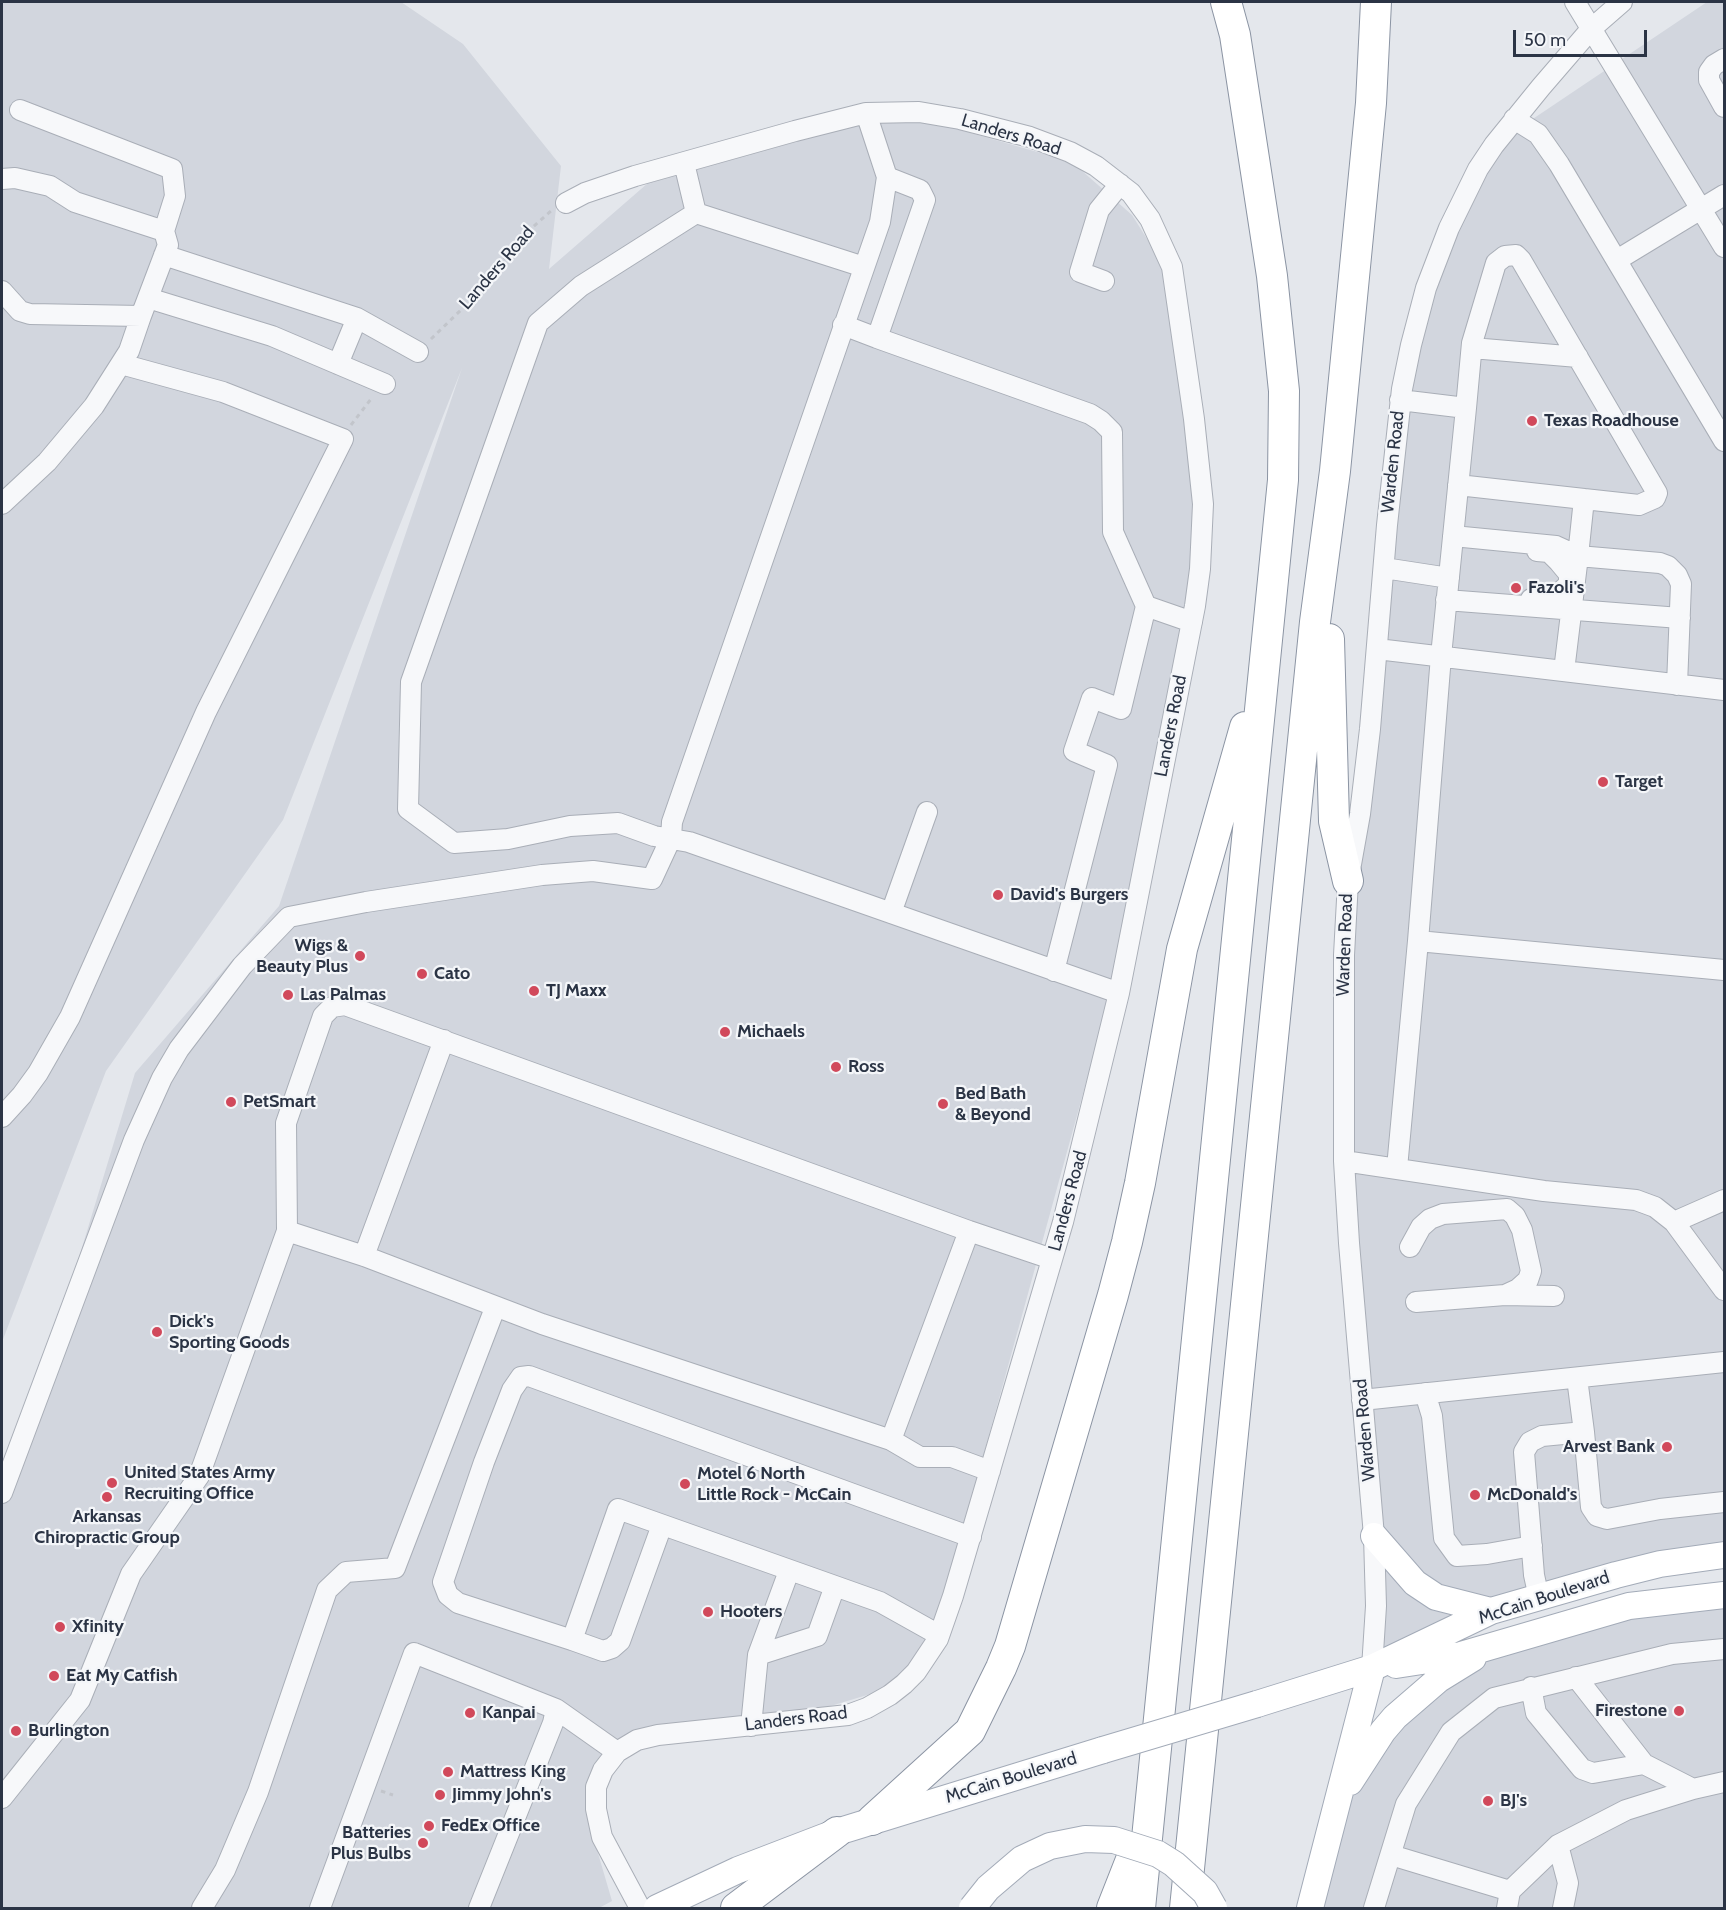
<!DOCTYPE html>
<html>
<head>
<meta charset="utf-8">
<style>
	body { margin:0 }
	#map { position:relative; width:1726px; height:1910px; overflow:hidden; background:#e4e7ec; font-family:Cabin,sans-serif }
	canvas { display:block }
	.frame { position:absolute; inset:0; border:3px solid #2b3445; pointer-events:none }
	.scale { position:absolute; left:1513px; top:30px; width:134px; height:27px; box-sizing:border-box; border:3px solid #2b3445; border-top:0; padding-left:8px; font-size:18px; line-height:21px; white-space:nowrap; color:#2b3445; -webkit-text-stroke:4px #f4f6f9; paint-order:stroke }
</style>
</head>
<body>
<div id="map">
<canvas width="1726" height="1910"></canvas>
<div class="frame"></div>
<div class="scale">50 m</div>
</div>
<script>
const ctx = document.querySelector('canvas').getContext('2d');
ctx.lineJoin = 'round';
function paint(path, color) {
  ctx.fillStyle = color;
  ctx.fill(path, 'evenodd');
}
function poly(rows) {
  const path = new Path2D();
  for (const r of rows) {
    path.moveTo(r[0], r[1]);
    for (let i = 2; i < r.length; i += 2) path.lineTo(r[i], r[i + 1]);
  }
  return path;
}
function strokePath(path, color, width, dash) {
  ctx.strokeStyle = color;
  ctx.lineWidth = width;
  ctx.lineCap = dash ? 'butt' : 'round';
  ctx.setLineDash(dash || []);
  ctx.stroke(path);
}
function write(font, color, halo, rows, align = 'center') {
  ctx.font = font + ' Cabin,sans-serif';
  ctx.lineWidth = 4.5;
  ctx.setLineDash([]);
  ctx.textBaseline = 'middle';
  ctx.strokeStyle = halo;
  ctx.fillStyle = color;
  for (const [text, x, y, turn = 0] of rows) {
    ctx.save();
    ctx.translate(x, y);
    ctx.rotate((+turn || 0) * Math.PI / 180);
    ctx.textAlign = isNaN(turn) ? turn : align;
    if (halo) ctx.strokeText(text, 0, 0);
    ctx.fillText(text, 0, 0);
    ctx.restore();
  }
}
const built = poly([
	[2,2,401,2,463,44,561,166,549,269,648,183,858,124,926,120,1072,162,1132,215,1159,258,1172,315,1200,514,1189,597,1103,1021,945,1595,904,1684,767,1725,638,1731,593,1780,588,1819,612,1901,599,1908,2,1908,2,1460,22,1445,135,1073,279,906,462,368,283,820,106,1071,2,1342],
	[1707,2,1724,2,1724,1556,1560,1591,1372,1668,1343,1110,1360,814,1397,423,1426,288,1494,145],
	[1724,1595,1724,1908,1310,1908,1337,1802,1461,1655]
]);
const path = poly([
	[431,339,463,308,526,233,551,211],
	[351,425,371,399],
	[381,1791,393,1795],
	[476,1825,492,1831]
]);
const minor = poly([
	[1575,2,1724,247],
	[1724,59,1714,65,1709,72,1709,80,1724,107],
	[20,110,172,169,175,196,164,231],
	[1514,119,1538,134,1559,164,1724,441],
	[684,163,696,213,864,267],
	[887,177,920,190,925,200,877,338,1090,414,1101,421,1112,432,1113,532,1146,606,1192,622],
	[2,179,15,178,50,186,75,202,164,231,168,245,141,316,30,314,20,311,2,291],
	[566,203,585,193,635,176,795,131,866,113,919,112,960,119,1030,137,1070,152,1096,166,1131,193,1150,219,1172,267,1194,419,1203,504,1200,569,1195,606,1119,993,1063,1222,953,1596,938,1639,916,1672,904,1684,890,1695,867,1708,848,1715,658,1735,637,1740,617,1752,603,1770,596,1787,596,1809,602,1837,640,1908],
	[696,213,581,286,538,323,411,682,408,809,454,843,508,839,570,826,618,823,654,836,689,842,1119,993],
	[164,255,357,318,418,352],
	[1617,260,1724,195],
	[1104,281,1080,272,1099,210,1120,184],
	[148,298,272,336,385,384],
	[843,325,877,338],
	[1472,348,1578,357],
	[338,364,357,318],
	[1400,400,1466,408,1472,343,1496,263,1505,256,1516,255,1521,260,1657,493,1655,498,1639,505,1584,499,1578,556,1660,563,1668,566,1677,575,1681,584,1677,685],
	[1466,408,1441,656,1418,941,1724,970],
	[1458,485,1584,499],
	[2,504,47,462,94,406,129,351,141,316],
	[1453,536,1556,546,1578,556,1564,671],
	[1384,568,1449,578],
	[1531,599,1541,599,1556,596,1569,584,1569,574,1559,562,1549,552,1537,551],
	[1446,600,1680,618],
	[1377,649,1724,690],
	[891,913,927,812],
	[1054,971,1107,765,1074,751,1092,698,1121,709,1146,606],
	[2,1117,22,1095,38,1073,70,1017,206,712,343,439,223,392,121,364],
	[1344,1161,1544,1191,1636,1200,1655,1207,1674,1222,1724,1290],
	[1397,1168,1418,941],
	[1674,1222,1724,1200],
	[287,1231,364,1256,542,1324,891,1440,920,1457,952,1457,990,1471],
	[1410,1247,1421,1227,1430,1219,1443,1214,1507,1209,1515,1216,1522,1230,1531,1271,1528,1280,1518,1289,1505,1295],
	[364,1256,444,1040],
	[1416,1302,1505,1295,1554,1296],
	[1425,1393,1432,1416,1444,1538,1457,1556,1487,1554,1532,1546],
	[1362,1400,1724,1362],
	[1584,1432,1591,1507,1597,1516,1607,1519,1660,1509,1724,1502],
	[891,1440,969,1231],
	[2,1493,134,1140,162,1078,179,1049,242,966,289,917,366,902,542,875,593,871,652,879,671,838,672,822,880,222,887,177,866,113],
	[835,1586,618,1509,572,1640,458,1603,448,1595,443,1582,484,1462,512,1390,521,1377,529,1376,971,1537],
	[1539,1598,1534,1575,1524,1452,1530,1442,1542,1436,1584,1432,1577,1378],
	[572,1640,603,1651,612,1648,620,1641,662,1525],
	[758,1655,789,1571],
	[1372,1668,1376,1606,1374,1536,1349,1243,1344,1161,1344,955,1348,881,1360,814,1370,729,1387,525,1402,389,1411,345,1426,288,1449,228,1478,169,1494,145,1541,87,1591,29,1622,2],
	[1576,1677,1644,1764,1693,1789],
	[1531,1687,1536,1713,1582,1769,1593,1773,1644,1764],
	[556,1709,617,1752],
	[751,1726,758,1655,817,1636,835,1586,880,1602,939,1635],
	[2,1798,80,1700,131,1574,199,1476,287,1231,286,1123,323,1016,332,1007,345,1005,969,1231,1052,1259],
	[1558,1845,1568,1883,1563,1908],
	[1391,1855,1510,1891],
	[202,1908,225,1870,258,1792,327,1590,346,1572,395,1568,495,1308],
	[320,1908,414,1653,556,1709,553,1723,479,1908],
	[1374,1908,1406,1804,1451,1732,1494,1698,1672,1654,1724,1649],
	[1507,1908,1510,1891,1558,1845,1626,1810,1693,1789,1724,1782]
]);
const major = poly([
	[1374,1536,1415,1583,1436,1597,1491,1611],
	[1396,1665,1461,1655,1629,1606,1724,1595],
	[1257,1704,1372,1668,1491,1611,1616,1575,1660,1564,1724,1555],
	[1350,1782,1383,1731,1395,1717,1439,1679,1473,1658],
	[657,1908,738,1870,837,1832,1103,1750],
	[1310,1908,1372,1668]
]);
const highway = poly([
	[1329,639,1334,821,1348,881],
	[872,1820,970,1731,1001,1668,1010,1646,1113,1295,1127,1242,1140,1183,1182,949,1245,727],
	[736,1908,837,1832],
	[1112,1908,1136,1847],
	[1140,1908,1283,480,1284,391,1272,276,1235,35,1226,2],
	[1185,1908,1315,622,1335,471,1371,103,1376,2]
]);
const majorBridge = poly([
	[1103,1750,1257,1704],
	[972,1908,988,1888,1022,1859,1050,1846,1085,1839,1114,1840,1158,1854,1174,1864,1205,1892,1214,1908]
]);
const markers = [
	[1532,421,6,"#d1495b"],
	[1516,588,6,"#d1495b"],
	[1603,782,6,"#d1495b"],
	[998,895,6,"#d1495b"],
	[360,956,6,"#d1495b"],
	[422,974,6,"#d1495b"],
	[534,991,6,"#d1495b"],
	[288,995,6,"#d1495b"],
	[725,1032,6,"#d1495b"],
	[836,1067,6,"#d1495b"],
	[231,1102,6,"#d1495b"],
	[943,1104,6,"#d1495b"],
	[157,1332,6,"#d1495b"],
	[1667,1447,6,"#d1495b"],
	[112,1483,6,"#d1495b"],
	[685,1484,6,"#d1495b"],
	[1475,1495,6,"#d1495b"],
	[107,1497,6,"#d1495b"],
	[708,1612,6,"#d1495b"],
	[60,1627,6,"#d1495b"],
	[54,1676,6,"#d1495b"],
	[1679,1711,6,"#d1495b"],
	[470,1713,6,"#d1495b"],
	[16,1731,6,"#d1495b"],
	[448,1772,6,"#d1495b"],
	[440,1795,6,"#d1495b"],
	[1488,1801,6,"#d1495b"],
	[429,1826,6,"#d1495b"],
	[423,1843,6,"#d1495b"]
];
const streetNames = [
	["Landers Road",1011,135,17],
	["Landers Road",497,268,-49],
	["Warden Road",1393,462,-84],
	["Landers Road",1171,726,-79],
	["Warden Road",1345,945,-88],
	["Landers Road",1068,1201,-75],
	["Warden Road",1365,1430,-95],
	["McCain Boulevard",1544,1598,-18],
	["Landers Road",796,1719,-7],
	["McCain Boulevard",1011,1778,-17]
];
const poiNames = [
	["Texas Roadhouse",1544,421],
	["Fazoli's",1528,588],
	["Target",1615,782],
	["David's Burgers",1010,895],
	["Wigs &",348,946,"right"],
	["Beauty Plus",348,967,"right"],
	["Cato",434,974],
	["TJ Maxx",546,991],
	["Las Palmas",300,995],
	["Michaels",737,1032],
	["Ross",848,1067],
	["Bed Bath",955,1094],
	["& Beyond",955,1115],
	["PetSmart",243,1102],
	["Dick's",169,1322],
	["Sporting Goods",169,1343],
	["Arvest Bank",1655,1447,"right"],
	["United States Army",124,1473],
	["Recruiting Office",124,1494],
	["Motel 6 North",697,1474],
	["Little Rock - McCain",697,1495],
	["McDonald's",1487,1495],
	["Arkansas",107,1517,"center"],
	["Chiropractic Group",107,1538,"center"],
	["Hooters",720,1612],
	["Xfinity",72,1627],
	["Eat My Catfish",66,1676],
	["Firestone",1667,1711,"right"],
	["Kanpai",482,1713],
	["Burlington",28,1731],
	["Mattress King",460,1772],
	["Jimmy John's",452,1795],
	["BJ's",1500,1801],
	["FedEx Office",441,1826],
	["Batteries",411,1833,"right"],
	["Plus Bulbs",411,1854,"right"]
];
paint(built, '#d2d6de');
strokePath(minor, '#a9aeb7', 22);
strokePath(major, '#a3abb8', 28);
strokePath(highway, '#8b94a3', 32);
strokePath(path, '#c2c5cb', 3, [4.5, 4.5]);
strokePath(minor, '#f7f8fa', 20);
strokePath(major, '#fff', 26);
strokePath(highway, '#fff', 30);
strokePath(majorBridge, '#a3abb8', 28, []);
strokePath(majorBridge, '#fff', 26);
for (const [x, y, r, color] of markers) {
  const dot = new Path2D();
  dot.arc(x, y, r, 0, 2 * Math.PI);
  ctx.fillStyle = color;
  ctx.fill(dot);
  strokePath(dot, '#f4f6f9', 2);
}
write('18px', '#2b3445', '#f4f6f9', streetNames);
write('bold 18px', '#2b3445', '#f4f6f9', poiNames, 'left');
</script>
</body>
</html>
